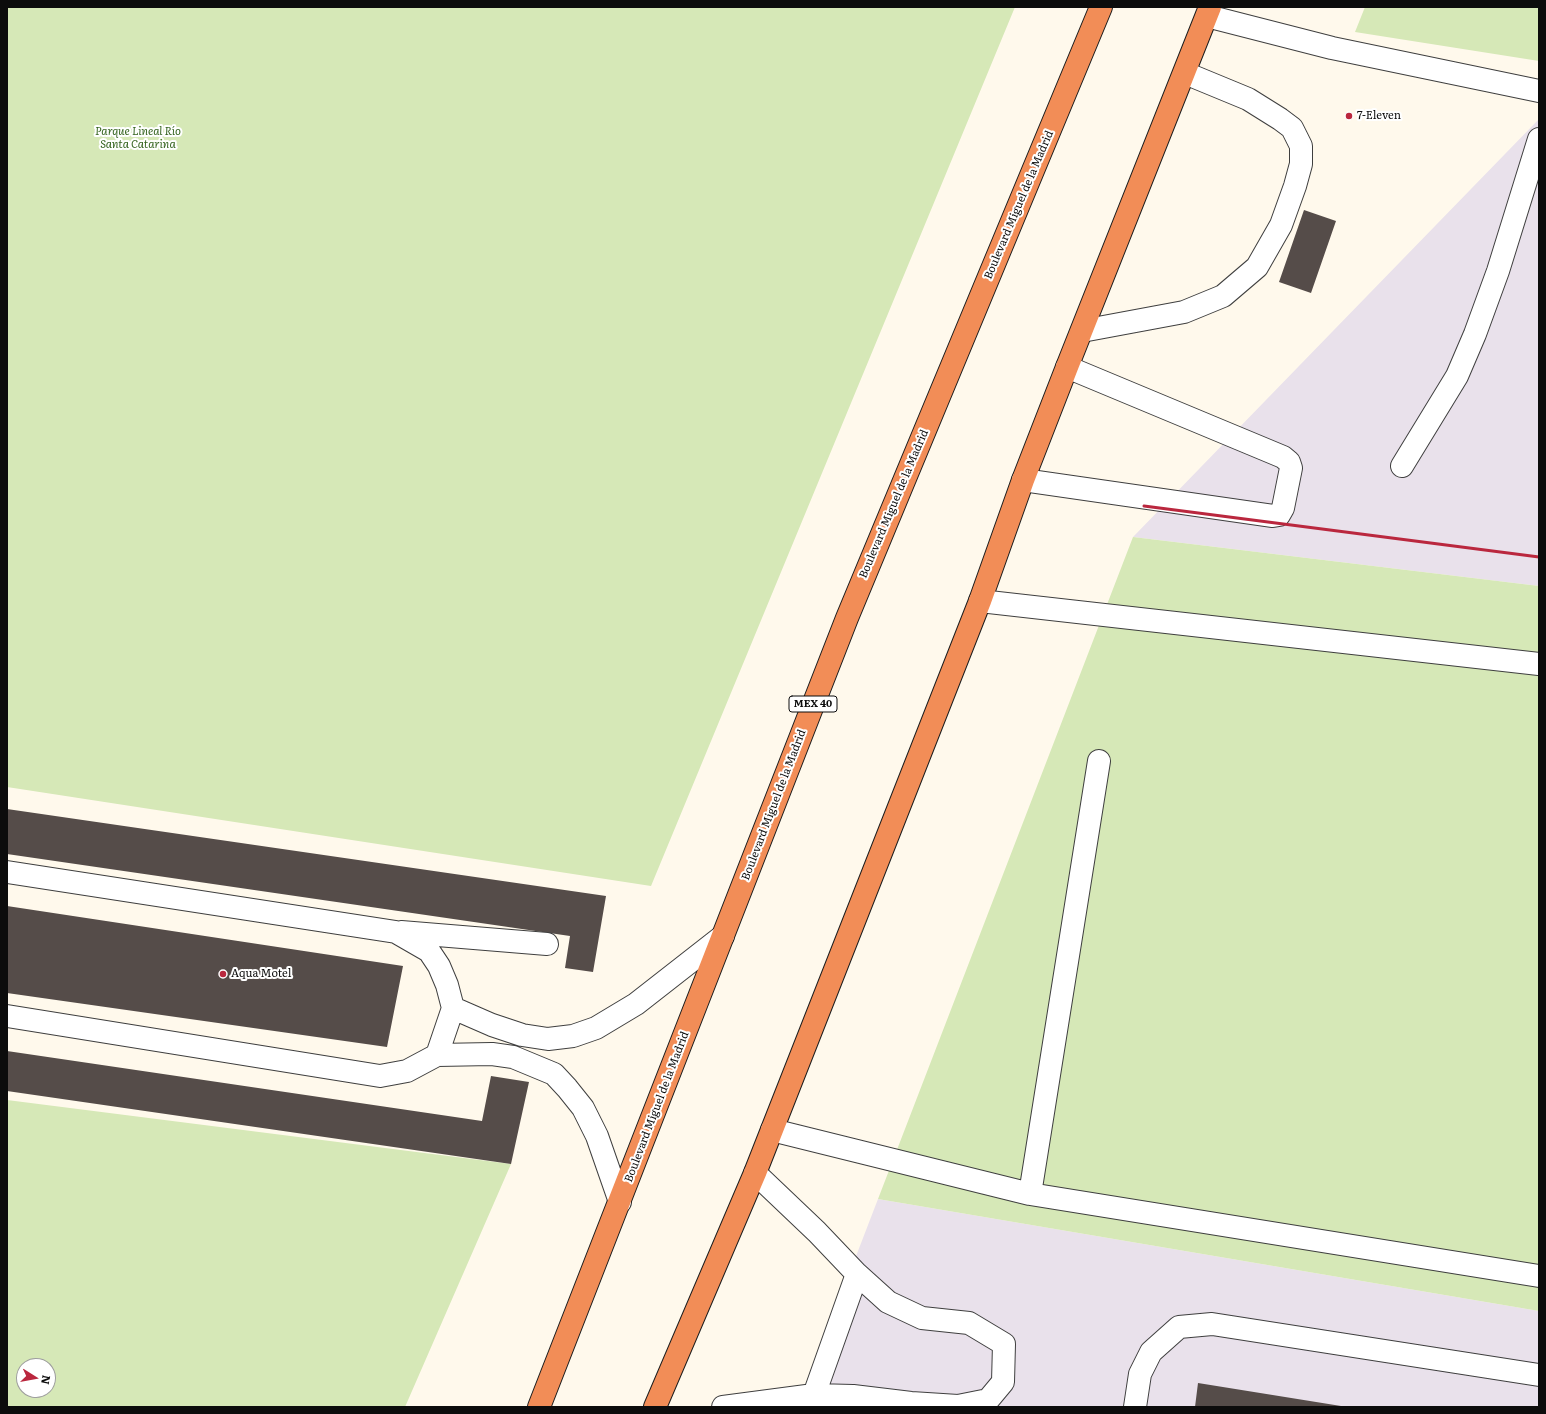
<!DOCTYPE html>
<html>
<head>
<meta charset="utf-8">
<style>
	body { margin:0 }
	#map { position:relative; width:1546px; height:1414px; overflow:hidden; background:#fff9ec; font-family:Literata,serif }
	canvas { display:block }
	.frame { position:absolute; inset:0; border:8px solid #0c0c0c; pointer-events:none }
	.north { position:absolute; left:16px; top:1358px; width:40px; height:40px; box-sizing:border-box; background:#fff; border:1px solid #9e9e9e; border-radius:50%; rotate:101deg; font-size:11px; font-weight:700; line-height:16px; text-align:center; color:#0c0c0c }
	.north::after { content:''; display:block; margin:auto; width:14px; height:18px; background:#ba273e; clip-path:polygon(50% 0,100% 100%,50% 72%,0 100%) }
</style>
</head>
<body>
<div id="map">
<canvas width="1546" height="1414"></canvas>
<div class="frame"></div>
<div class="north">N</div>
</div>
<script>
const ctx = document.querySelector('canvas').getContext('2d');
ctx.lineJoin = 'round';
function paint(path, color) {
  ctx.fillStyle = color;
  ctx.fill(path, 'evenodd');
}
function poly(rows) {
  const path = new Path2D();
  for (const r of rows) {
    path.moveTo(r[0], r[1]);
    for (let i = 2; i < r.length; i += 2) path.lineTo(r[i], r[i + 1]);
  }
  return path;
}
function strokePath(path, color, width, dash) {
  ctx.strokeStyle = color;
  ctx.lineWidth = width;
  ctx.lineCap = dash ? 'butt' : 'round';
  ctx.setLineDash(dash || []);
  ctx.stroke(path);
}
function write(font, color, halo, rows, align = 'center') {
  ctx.font = font + ' Literata,serif';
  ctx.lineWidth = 4;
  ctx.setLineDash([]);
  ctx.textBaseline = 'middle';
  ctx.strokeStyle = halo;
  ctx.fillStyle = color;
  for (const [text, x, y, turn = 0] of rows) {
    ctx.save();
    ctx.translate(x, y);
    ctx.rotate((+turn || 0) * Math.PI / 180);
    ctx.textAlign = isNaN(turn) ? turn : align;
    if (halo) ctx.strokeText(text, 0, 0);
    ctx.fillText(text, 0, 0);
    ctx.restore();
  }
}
const industrial = poly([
	[1539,119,1539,586,1133,537,1332,332],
	[878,1199,1539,1311,1539,1407,798,1407]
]);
const green = poly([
	[7,7,1015,7,651,886,7,787],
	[1365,7,1539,7,1539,61,1355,32],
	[1133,537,1539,586,1539,1311,878,1199],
	[7,1100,511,1164,405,1407,7,1407],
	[24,1366,48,1366,48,1390,24,1390]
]);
const building = poly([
	[1304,210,1336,221,1311,293,1279,282],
	[7,809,606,896,593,972,565,968,570,936,7,854],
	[7,906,403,966,387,1047,7,993],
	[7,1051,482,1121,491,1076,529,1082,511,1164,7,1091],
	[1198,1383,1341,1406,1341,1407,1195,1407]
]);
const minor = poly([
	[1207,16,1332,48,1539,91],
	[1082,331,1184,312,1223,296,1257,267,1281,225,1295,186,1301,164,1301,146,1292,128,1280,119,1248,99,1185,73],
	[1402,466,1457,376,1475,334,1498,271,1539,139],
	[1023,480,1273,516,1279,515,1283,508,1291,468,1289,462,1283,457,1067,367],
	[980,601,1539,664],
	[7,872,396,932,429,951,439,966,447,985,453,1008,492,1025,522,1035,548,1039,573,1036,596,1028,636,1004,723,936],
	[401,932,547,944],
	[7,1016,380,1076,407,1071,437,1055,492,1054,513,1057,554,1074,567,1088,583,1108,597,1136,620,1202],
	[437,1055,453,1008],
	[772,1130,1030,1194,1539,1276],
	[1030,1194,1099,761],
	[814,1395,857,1274],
	[723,1407,814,1395,853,1396,911,1403,958,1406,988,1400,1003,1382,1004,1344,969,1323,922,1318,888,1302,857,1274,817,1232,755,1173],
	[1135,1407,1140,1374,1151,1352,1179,1327,1212,1324,1539,1375]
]);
const highway = poly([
	[539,1407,847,618,1101,7],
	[655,1407,755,1173,980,601,1023,480,1067,367,1210,7]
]);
const rail = poly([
	[1144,506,1539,557]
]);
const markers = [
	[1349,116,4,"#ba273e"],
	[223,974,4,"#ba273e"]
];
const shields = [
	[813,704,48]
];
const shieldNames = [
	["MEX 40",813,704]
];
const poiNames = [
	["7-Eleven",1357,116],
	["Aqua Motel",231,974]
];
const parkNames = [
	["Parque Lineal Río",138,132],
	["Santa Catarina",138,145]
];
const streetNames = [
	["Boulevard Miguel de la Madrid",1019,205,-67],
	["Boulevard Miguel de la Madrid",894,504,-67],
	["Boulevard Miguel de la Madrid",774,805,-69],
	["Boulevard Miguel de la Madrid",657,1107,-69]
];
paint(industrial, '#e9e1eb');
paint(green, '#d6e8b7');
paint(building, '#554c49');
strokePath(minor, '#3f3f3f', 24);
strokePath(highway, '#1d1d1d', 24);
strokePath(minor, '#fff', 22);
strokePath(highway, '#f28d57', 22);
strokePath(rail, '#ba273e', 3);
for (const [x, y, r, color] of markers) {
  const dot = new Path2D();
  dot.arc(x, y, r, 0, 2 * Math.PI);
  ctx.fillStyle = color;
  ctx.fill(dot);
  strokePath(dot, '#fff', 1.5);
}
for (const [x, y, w] of shields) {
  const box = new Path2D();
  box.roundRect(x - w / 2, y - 8, w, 16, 3);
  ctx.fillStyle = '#fff';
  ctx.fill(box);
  strokePath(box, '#0c0c0c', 1);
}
write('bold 10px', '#0c0c0c', null, shieldNames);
write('11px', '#0c0c0c', '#fff', poiNames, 'left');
write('italic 11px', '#34631e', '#fff', parkNames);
write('11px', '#0c0c0c', '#fff', streetNames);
</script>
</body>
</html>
